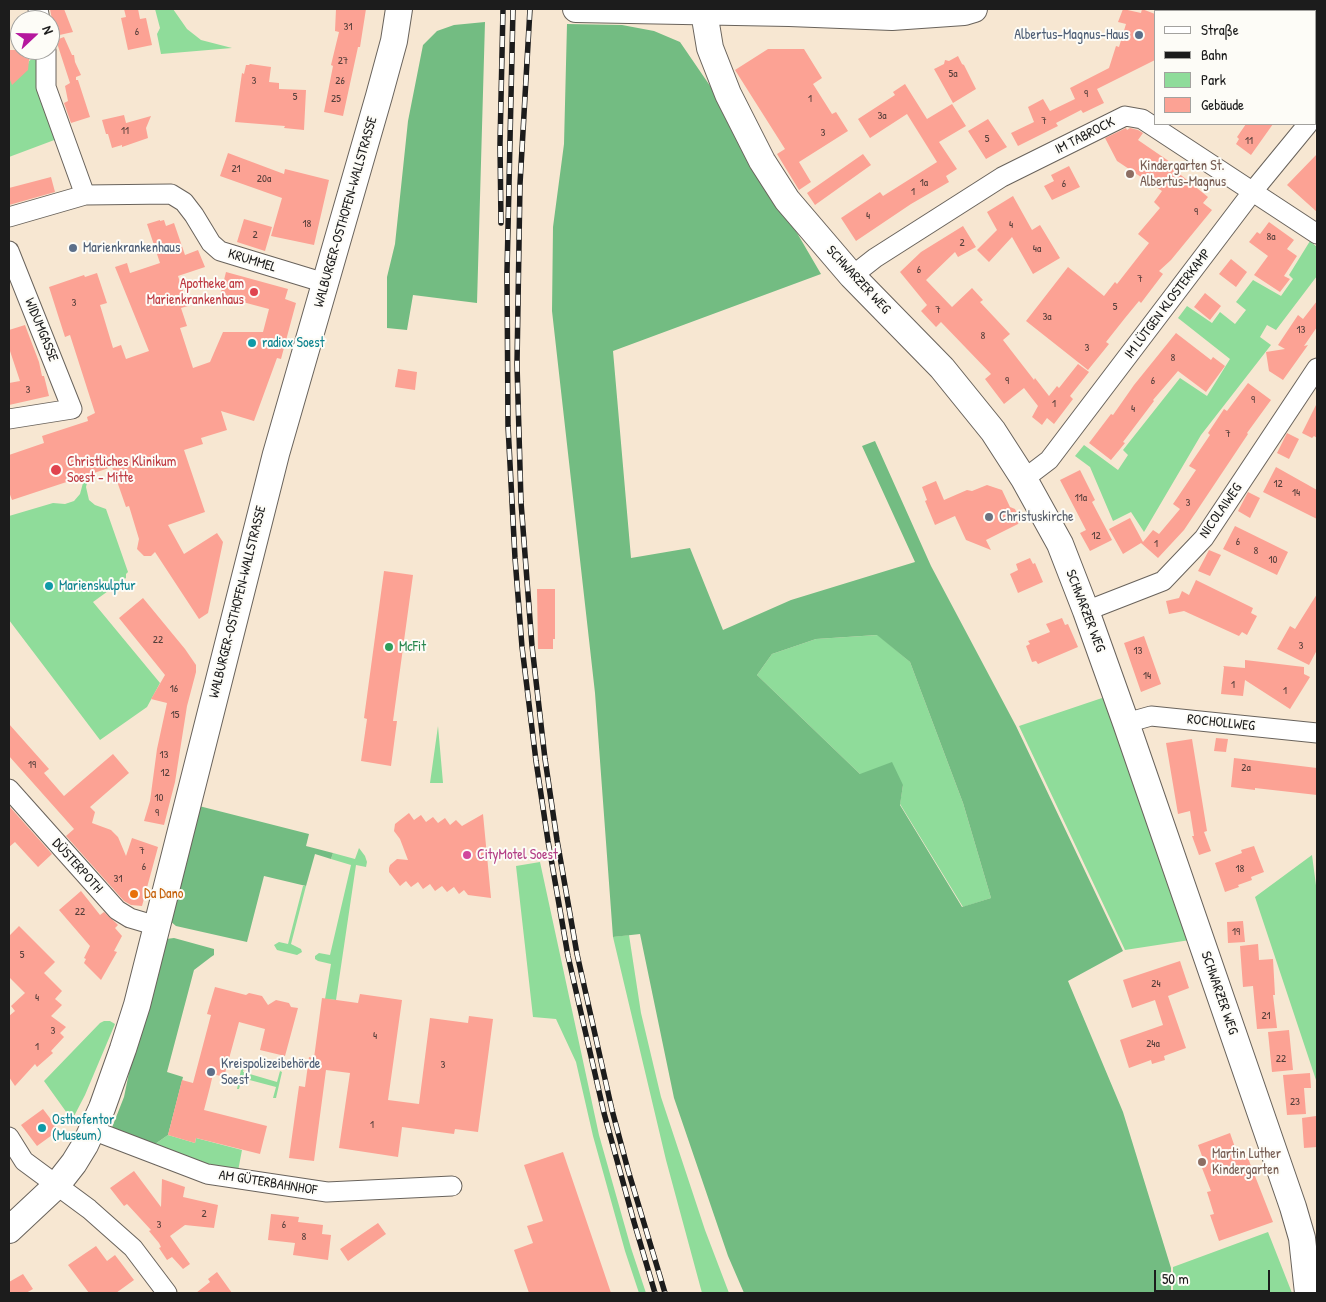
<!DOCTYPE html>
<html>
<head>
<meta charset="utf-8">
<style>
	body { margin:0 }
	#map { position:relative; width:1326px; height:1302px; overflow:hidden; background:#f7e7d2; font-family:"Patrick Hand",sans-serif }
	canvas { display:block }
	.frame { position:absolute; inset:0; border:10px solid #1c1c1c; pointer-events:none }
	.legend { position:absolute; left:1154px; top:10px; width:162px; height:115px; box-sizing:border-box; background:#fdfcf7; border:1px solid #a3a29f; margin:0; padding:6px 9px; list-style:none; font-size:15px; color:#1c1c1c }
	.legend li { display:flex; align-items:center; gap:10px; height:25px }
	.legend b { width:25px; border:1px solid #a3a29f }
	.north { position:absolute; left:10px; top:10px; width:50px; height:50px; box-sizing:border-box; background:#fdfcf7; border:1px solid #a3a29f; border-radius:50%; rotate:69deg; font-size:14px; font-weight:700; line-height:20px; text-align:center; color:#1c1c1c }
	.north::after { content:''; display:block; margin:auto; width:18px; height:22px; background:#b5179e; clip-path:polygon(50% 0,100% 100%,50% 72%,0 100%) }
	.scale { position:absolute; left:1154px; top:1270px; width:116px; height:22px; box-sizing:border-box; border:2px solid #1c1c1c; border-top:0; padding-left:6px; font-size:15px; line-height:18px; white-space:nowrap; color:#1c1c1c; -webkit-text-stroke:4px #fdfcf7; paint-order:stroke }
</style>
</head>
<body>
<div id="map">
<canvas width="1326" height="1302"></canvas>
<div class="frame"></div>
<ul class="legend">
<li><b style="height:6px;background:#fff"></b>Straße</li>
<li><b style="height:6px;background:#1c1c1c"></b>Bahn</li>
<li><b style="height:14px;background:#8fdc9a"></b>Park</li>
<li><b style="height:14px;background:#fca294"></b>Gebäude</li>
</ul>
<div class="north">N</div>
<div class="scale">50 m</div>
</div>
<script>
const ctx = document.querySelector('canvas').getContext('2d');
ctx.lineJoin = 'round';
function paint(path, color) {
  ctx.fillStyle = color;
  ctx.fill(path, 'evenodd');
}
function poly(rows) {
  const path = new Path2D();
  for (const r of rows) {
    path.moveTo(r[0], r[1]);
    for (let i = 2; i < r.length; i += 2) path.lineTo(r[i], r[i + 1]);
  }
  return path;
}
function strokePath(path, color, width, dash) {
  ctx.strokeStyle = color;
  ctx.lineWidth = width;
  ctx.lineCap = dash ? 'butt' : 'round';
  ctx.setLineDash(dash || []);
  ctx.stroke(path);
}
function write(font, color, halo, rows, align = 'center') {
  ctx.font = font + ' "Patrick Hand",sans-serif';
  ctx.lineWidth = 4;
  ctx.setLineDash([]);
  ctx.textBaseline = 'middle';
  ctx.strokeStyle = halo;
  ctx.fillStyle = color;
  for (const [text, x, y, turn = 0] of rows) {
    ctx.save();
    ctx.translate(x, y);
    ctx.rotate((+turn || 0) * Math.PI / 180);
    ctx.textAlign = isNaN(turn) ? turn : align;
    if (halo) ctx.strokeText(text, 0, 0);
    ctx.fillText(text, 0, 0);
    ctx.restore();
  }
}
const green = poly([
	[155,9,173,9,187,29,201,40,232,48,161,54,157,34,160,28],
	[40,53,57,139,9,157,9,77,28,64,29,61],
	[1310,241,1317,247,1317,276,1276,330,1267,325,1260,337,1271,345,1201,435,1144,532,1131,512,1113,521,1090,467,1075,456,1084,445,1118,470,1128,455,1123,450,1180,378,1207,396,1230,359,1178,318,1187,306,1212,323,1220,312,1235,324,1246,310,1236,302,1253,280,1281,296,1293,279,1289,275],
	[83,483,87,483,86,487,89,500,95,505,106,509,128,572,126,574,126,578,93,602,160,683,147,707,100,740,9,620,9,516,53,503,65,504,74,501,80,494],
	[878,635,910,662,963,803,991,898,963,907,900,804,903,785,860,774,757,675,772,654,816,639],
	[1105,697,1190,940,1125,950,1019,726],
	[438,726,443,783,430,783],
	[359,848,365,856,367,862,366,867,356,865,336,1000,325,999,331,964,318,961,315,959,315,956,319,953,330,955,351,865,331,859,333,853,355,859],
	[1312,855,1317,893,1317,1083,1255,897],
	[540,862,599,1135,631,1248,646,1293,639,1293,625,1251,593,1136,576,1062,556,1019,533,1017,516,866],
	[303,886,306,886,291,944,301,949,302,952,297,955,277,950,274,945,279,942,288,944],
	[629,935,641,1013,661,1097,705,1230,729,1293,702,1293,666,1160,613,937],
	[104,1021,110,1021,115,1024,85,1095,72,1120,44,1081,100,1023],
	[243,1060,246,1061,243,1072,277,1082,280,1071,282,1072,276,1098,273,1098,276,1087,242,1078,239,1089,237,1089],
	[168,1135,195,1143,196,1138,242,1150,238,1171,210,1169,155,1144],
	[1268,1232,1292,1293,1173,1293,1173,1267]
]);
const forest = poly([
	[485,22,477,303,413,295,407,330,387,328,387,277,395,244,408,121,423,45,437,31,454,25],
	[567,24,622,25,654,31,680,42,717,96,821,274,613,351,631,558,690,548,723,630,791,600,915,562,862,446,875,441,931,566,1016,726,1123,951,1068,981,1123,1112,1171,1268,1171,1293,744,1293,728,1256,674,1098,640,934,613,937,595,693,552,311,553,227,564,144],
	[877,635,910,662,963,803,991,898,962,907,900,805,903,785,892,762,860,774,757,675,772,654,816,639],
	[199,806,309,834,306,846,333,853,331,859,315,854,306,886,264,876,247,942,176,926,170,921],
	[174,938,214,949,214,955,211,957,194,970,167,1072,183,1077,168,1135,155,1144,111,1130,124,1097,130,1068,166,939]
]);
const building = poly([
	[50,9,64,9,73,32,55,36],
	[124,9,138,9,140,19,146,18,152,45,128,50,121,18,126,17],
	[336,9,366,9,360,47,358,47,343,116,324,112,333,66,331,65,339,32,335,31],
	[1123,9,1141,13,1142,9,1155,14,1155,60,1097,89,1104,103,1083,113,1081,110,1056,123,1058,126,1018,146,1011,133,1034,122,1028,107,1043,99,1050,111,1075,99,1070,88,1109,68,1116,46,1119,47,1126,24,1118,22],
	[64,37,72,55,74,55,75,62,81,75,76,77,76,80,78,80,90,117,71,123,64,103,68,101,65,86,70,83,56,40],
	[768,49,804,49,822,78,813,84,832,114,836,112,848,131,799,162,811,182,799,190,777,154,785,149,735,70],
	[9,50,30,50,28,70,12,85,9,77],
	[958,56,962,64,964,65,976,89,953,103,934,69,944,64,945,60,949,61],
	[250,64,271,67,269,82,279,83,279,89,306,90,304,130,284,128,285,126,235,122,242,73,244,74,246,65,249,65],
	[905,84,927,119,952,104,966,126,939,142,957,169,946,176,949,182,911,204,856,241,841,218,880,192,883,196,937,162,907,114,870,138,858,119,895,95,893,92],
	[124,115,126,123,151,116,146,128,148,138,122,147,122,145,112,148,108,134,106,134,102,120],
	[988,119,1007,147,986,159,968,131],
	[1246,124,1273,124,1251,155,1236,144,1239,139,1237,137],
	[1126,128,1127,130,1130,128,1138,130,1143,133,1138,140,1173,164,1171,167,1208,197,1203,203,1212,210,1171,260,1159,271,1163,274,1141,303,1139,301,1125,318,1106,342,1109,344,1088,370,1026,321,1068,267,1104,296,1115,282,1117,284,1149,243,1138,234,1160,208,1154,202,1162,191,1117,161,1105,138],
	[228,153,284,174,285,169,329,180,314,245,271,236,282,198,220,176],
	[863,154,871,165,815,205,807,193],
	[1317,154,1317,212,1287,185],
	[1069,166,1080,187,1052,200,1044,186,1054,181,1051,175],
	[51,177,55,192,9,205,9,188],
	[1013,196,1032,230,1040,225,1060,258,1033,274,1012,237,989,262,977,250,997,230,987,212],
	[244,219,272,227,265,251,237,242],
	[160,220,160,221,164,220,166,226,174,223,185,255,198,250,205,267,178,276,188,306,181,308,187,326,180,328,193,368,210,362,223,332,263,332,269,309,220,296,226,272,288,289,285,299,296,303,281,359,277,358,254,421,221,411,227,430,201,438,203,444,184,450,205,512,168,525,184,554,217,533,223,542,208,613,199,619,155,552,151,556,144,556,137,549,139,539,129,506,126,507,112,467,12,500,9,492,9,455,44,443,42,436,88,421,87,417,95,413,70,335,65,337,49,287,84,275,85,277,97,273,107,303,100,305,113,348,121,345,126,359,149,351,115,267,127,263,130,273,160,263,147,224],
	[1269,222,1294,240,1287,249,1297,256,1284,276,1290,279,1280,292,1254,275,1268,256,1249,242,1257,232,1260,234],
	[963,226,976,247,958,257,955,252,926,280,952,307,972,288,983,300,980,302,1010,334,1003,340,1034,380,1035,378,1049,396,1057,386,1059,388,1078,364,1089,372,1070,396,1073,399,1054,424,1047,418,1042,425,1032,417,1038,406,1024,388,1004,404,985,379,991,374,941,322,936,327,921,311,927,305,900,272,921,252],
	[1231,259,1247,272,1236,287,1219,274],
	[1205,293,1221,306,1210,320,1194,307],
	[1317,301,1317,327,1304,346,1308,345,1283,380,1269,371,1266,352,1285,349,1278,345,1298,315,1303,319],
	[25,325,39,362,42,376,44,376,49,396,9,405,9,383,20,381,9,348,9,330],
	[1176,333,1211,360,1213,357,1225,366,1206,392,1178,371,1153,400,1154,401,1123,442,1125,443,1111,460,1089,443,1111,414,1113,415,1134,385],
	[398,369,417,372,415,390,395,387],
	[1248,383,1271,400,1247,433,1248,434,1184,530,1158,558,1141,543,1123,554,1109,529,1130,518,1143,542,1153,530,1159,534,1180,509,1173,504,1196,470,1189,466,1210,435,1208,433,1224,409,1227,411],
	[1317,403,1317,438,1314,436,1312,438,1302,433],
	[1287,433,1299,439,1289,459,1277,453],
	[1276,467,1317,490,1317,519,1263,492],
	[1080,470,1095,500,1092,502,1112,540,1090,551,1080,533,1086,530,1060,480],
	[936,481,944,500,967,490,972,491,987,485,1002,490,1010,507,1015,509,1020,519,1018,524,986,540,991,550,966,540,955,516,935,525,925,501,927,500,922,487],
	[1248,492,1260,498,1250,518,1238,511],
	[1235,526,1288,552,1277,575,1223,549],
	[1209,550,1221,555,1210,576,1198,571],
	[1030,558,1033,564,1035,563,1043,582,1018,593,1010,574,1018,570,1016,564],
	[384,571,413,575,393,721,397,721,391,766,361,761,367,719,364,718],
	[1196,580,1253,608,1251,613,1257,616,1247,635,1242,632,1239,636,1184,611,1169,614,1166,601,1179,598,1182,591,1189,595],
	[537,589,555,589,555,639,553,639,553,649,538,649],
	[1317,594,1317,650,1309,665,1277,649,1290,626,1295,629],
	[143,598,185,649,196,665,196,672,187,706,175,782,164,825,144,821,150,801,157,749,167,703,151,699,165,675,119,618],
	[1062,618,1065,625,1068,624,1078,647,1038,664,1036,661,1032,662,1026,646,1030,644,1028,641,1050,632,1046,624],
	[1144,636,1161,684,1141,692,1124,643],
	[1245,660,1304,667,1304,674,1310,677,1290,709,1245,680,1243,696,1221,694,1224,667,1223,666,1245,668],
	[9,724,49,769,44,773,64,796,113,754,129,773,90,807,95,812,92,823,111,830,118,837,126,856,132,838,158,847,142,906,131,905,124,901,66,836,74,829,9,756],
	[1216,738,1228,739,1226,752,1214,751],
	[1192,739,1207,831,1204,832,1211,851,1199,855,1192,836,1194,836,1190,811,1178,814,1166,743],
	[1234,758,1317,768,1317,795,1255,788,1255,790,1231,787],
	[9,806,52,854,38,867,15,842,9,847],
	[409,813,414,820,421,815,426,822,433,817,438,823,445,818,450,825,456,820,462,826,483,814,491,898,468,895,464,890,459,894,454,887,447,892,442,886,435,891,430,884,423,889,418,882,411,887,406,881,400,886,389,872,389,868,390,865,397,859,408,860,400,839,394,831,395,824],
	[1254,846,1264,872,1251,877,1252,880,1238,885,1239,887,1225,892,1215,863,1242,853,1241,850],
	[81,891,100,915,104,912,116,923,118,925,115,928,122,936,114,951,117,952,101,980,84,963,86,959,84,958,90,946,59,910],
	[1243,921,1245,942,1228,943,1227,922],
	[19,926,55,962,44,973,62,991,55,999,62,1005,51,1016,66,1027,60,1033,64,1037,51,1051,53,1053,37,1067,35,1064,15,1086,9,1077,9,1016,15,1011,11,1006,25,993,9,977,9,936],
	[1258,944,1259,960,1273,959,1275,995,1273,995,1277,1028,1257,1029,1253,986,1243,987,1240,946],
	[1180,961,1189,988,1168,996,1186,1048,1164,1056,1165,1060,1152,1064,1151,1060,1129,1068,1120,1040,1163,1025,1155,1000,1132,1008,1123,980],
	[215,987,246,995,249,993,262,996,268,1005,276,1000,289,1003,291,1007,298,1008,285,1056,260,1050,265,1029,239,1022,224,1077,213,1074,210,1087,204,1110,267,1126,260,1154,196,1138,195,1143,168,1135,182,1080,193,1083,211,1015,207,1014],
	[360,994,402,1000,388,1100,419,1104,430,1018,468,1023,469,1016,493,1019,478,1132,455,1129,454,1134,402,1127,398,1157,339,1148,350,1073,326,1070,314,1161,289,1158,299,1086,305,1087,309,1057,314,1058,322,998,358,1003],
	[1289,1030,1293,1070,1272,1072,1268,1032],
	[1310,1073,1311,1088,1304,1088,1306,1114,1287,1115,1283,1075],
	[43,1109,59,1130,37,1146,21,1125],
	[1316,1116,1317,1147,1304,1148,1302,1118],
	[1230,1133,1238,1156,1246,1153,1273,1222,1219,1241,1210,1215,1214,1214,1207,1192,1211,1191,1202,1168,1206,1167,1198,1145],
	[563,1152,611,1293,529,1293,514,1250,533,1243,527,1226,543,1221,524,1165],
	[134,1171,161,1207,162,1179,185,1187,183,1197,218,1205,214,1228,185,1225,170,1236,190,1264,183,1269,172,1257,167,1260,159,1248,161,1247,159,1243,149,1231,151,1230,127,1204,124,1206,110,1188],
	[271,1214,299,1217,298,1222,323,1225,322,1234,331,1235,328,1260,293,1255,295,1243,268,1240],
	[378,1223,386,1234,348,1261,340,1249],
	[96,1246,107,1261,115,1255,134,1280,116,1293,89,1293,68,1265],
	[217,1272,232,1293,196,1293,210,1282,208,1279],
	[23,1274,33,1289,26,1293,9,1293,9,1282]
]);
const street = poly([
	[38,9,40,20],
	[46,50,46,87,85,195],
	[9,217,85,195,171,194,184,202,194,215,211,243,220,251,325,283],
	[9,251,72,409,9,419],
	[852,276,875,258,1002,177,1125,116,1142,119,1317,234],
	[1024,479,1049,460,1253,191,1308,124],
	[1086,611,1163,581,1204,538,1317,368],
	[1126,723,1151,716,1317,733],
	[9,789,117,910,130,918,157,926],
	[92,1130,207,1174,327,1192,452,1186],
	[9,1137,24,1161,89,1209,133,1248,167,1293]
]);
const secondary = poly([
	[576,9,789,13,892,17,964,12,974,9],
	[704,12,710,48,728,94,762,161,787,200,852,276,942,368,993,431,1024,479,1060,544,1086,611,1126,723,1293,1207,1302,1238,1308,1293],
	[9,1230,56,1186,74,1163,85,1145,102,1108,123,1049,137,1005,276,454,379,96,394,41,399,9]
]);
const rail = poly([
	[513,9,507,272,508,426,515,558,522,647,536,761,548,841,568,956,604,1113,634,1222,655,1293],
	[530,9,520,184,517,364,521,502,532,646,545,759,557,840,577,954,612,1110,628,1170,665,1293],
	[501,223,500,144,503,9]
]);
const markers = [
	[1139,35,5,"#5c6f8a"],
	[1130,174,5,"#8d6e63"],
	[73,248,5,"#5c6f8a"],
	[254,292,5,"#e0444e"],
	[252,343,5,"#0f9aa8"],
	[56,470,6,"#e0444e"],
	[989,517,5,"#6b7280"],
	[49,586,5,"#0f9aa8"],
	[389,647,5,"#2e9e5b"],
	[467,855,5,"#d1479c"],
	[134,894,5,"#e8710a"],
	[211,1072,5,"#5c6f8a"],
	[42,1128,5,"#0f9aa8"],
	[1202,1162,5,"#8d6e63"]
];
const numberNames = [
	["31",348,27],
	["6",137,32],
	["27",343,61],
	["5a",953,74],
	["3",254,81],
	["26",340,81],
	["9",1086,94],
	["5",295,97],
	["25",336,99],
	["1",810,99],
	["3a",882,116],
	["7",1044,121],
	["11",125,131],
	["3",823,133],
	["5",987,139],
	["11",1249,141],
	["21",236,169],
	["20a",264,179],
	["1a",924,183],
	["6",1064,184],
	["1",913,192],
	["9",1196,212],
	["4",868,216],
	["18",307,224],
	["4",1011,225],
	["2",255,235],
	["8a",1271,237],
	["2",962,243],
	["4a",1037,249],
	["6",919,270],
	["7",1140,279],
	["3",74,303],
	["5",1115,307],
	["7",938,310],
	["3a",1047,317],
	["13",1301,330],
	["8",983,336],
	["3",1087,348],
	["8",1173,358],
	["9",1007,381],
	["6",1153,381],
	["3",28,390],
	["9",1253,400],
	["1",1054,404],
	["4",1133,409],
	["7",1228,434],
	["12",1278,484],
	["14",1296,493],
	["11a",1081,498],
	["3",1188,503],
	["12",1096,536],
	["6",1238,542],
	["1",1156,544],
	["8",1256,551],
	["10",1273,560],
	["22",158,640],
	["3",1301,646],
	["13",1138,651],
	["14",1147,676],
	["1",1233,685],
	["16",174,689],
	["1",1285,691],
	["15",175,715],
	["13",164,755],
	["19",32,765],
	["2a",1246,768],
	["12",165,773],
	["10",159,798],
	["9",157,813],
	["7",142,851],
	["6",144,867],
	["18",1240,869],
	["31",118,879],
	["22",80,912],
	["19",1236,932],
	["5",22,955],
	["24",1156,984],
	["4",37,998],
	["21",1266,1016],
	["3",53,1031],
	["4",375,1036],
	["24a",1153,1044],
	["1",37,1047],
	["22",1281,1059],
	["3",443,1065],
	["23",1295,1102],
	["1",372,1125],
	["2",204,1214],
	["3",159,1225],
	["6",284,1225],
	["8",304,1237]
];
const serviceNames = [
	["Albertus-Magnus-Haus",1129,35,"right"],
	["Marienkrankenhaus",83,248],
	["Kreispolizeibehörde",221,1064],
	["Soest",221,1080]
];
const streetNames = [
	["IM TABROCK",1085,136,-27],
	["WALBURGER-OSTHOFEN-WALLSTRASSE",346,212,-74],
	["KRUMMEL",252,261,17],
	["SCHWARZER WEG",858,280,47],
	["IM LÜTGEN KLOSTERKAMP",1168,304,-53],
	["WIDUMGASSE",41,330,68],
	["NICOLAIWEG",1221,511,-55],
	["WALBURGER-OSTHOFEN-WALLSTRASSE",238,602,-76],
	["SCHWARZER WEG",1085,611,69],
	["ROCHOLLWEG",1221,723,6],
	["DÜSTERPOTH",77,866,48],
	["SCHWARZER WEG",1219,993,71],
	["AM GÜTERBAHNHOF",268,1183,9]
];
const educationNames = [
	["Kindergarten St.",1140,166],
	["Albertus-Magnus",1140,182],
	["Martin Luther",1212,1154],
	["Kindergarten",1212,1170]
];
const healthNames = [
	["Apotheke am",244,284],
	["Marienkrankenhaus",244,300],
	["Christliches Klinikum",67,462,"left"],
	["Soest - Mitte",67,478,"left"]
];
const cultureNames = [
	["radiox Soest",262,343],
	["Marienskulptur",59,586],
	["Osthofentor",52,1120],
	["(Museum)",52,1136]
];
const worshipNames = [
	["Christuskirche",999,517]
];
const leisureNames = [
	["McFit",399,647]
];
const hotelNames = [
	["CityMotel Soest",477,855]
];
const foodNames = [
	["Da Dano",144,894]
];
paint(green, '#8fdc9a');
paint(forest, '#73bc82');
paint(building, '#fca294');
strokePath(street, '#69635c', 21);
strokePath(secondary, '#69635c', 28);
strokePath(street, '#fff', 19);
strokePath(secondary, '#fff', 26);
strokePath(rail, '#1c1c1c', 5.5);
strokePath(rail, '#fdfcf7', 4, [11]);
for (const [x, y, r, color] of markers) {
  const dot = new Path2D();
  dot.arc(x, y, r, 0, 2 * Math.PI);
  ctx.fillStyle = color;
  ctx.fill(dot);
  strokePath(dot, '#fdfcf7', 2);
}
write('11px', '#543e3a', null, numberNames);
write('14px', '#4e5e75', '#fdfcf7', serviceNames, 'left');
write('14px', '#1c1c1c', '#fdfcf7', streetNames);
write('14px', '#785e54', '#fdfcf7', educationNames, 'left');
write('14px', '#be3a42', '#fdfcf7', healthNames, 'right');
write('14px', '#0d838f', '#fdfcf7', cultureNames, 'left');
write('14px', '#5b616d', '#fdfcf7', worshipNames, 'left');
write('14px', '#27864d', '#fdfcf7', leisureNames, 'left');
write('14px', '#b23c85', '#fdfcf7', hotelNames, 'left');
write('14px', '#c56008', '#fdfcf7', foodNames, 'left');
</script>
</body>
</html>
